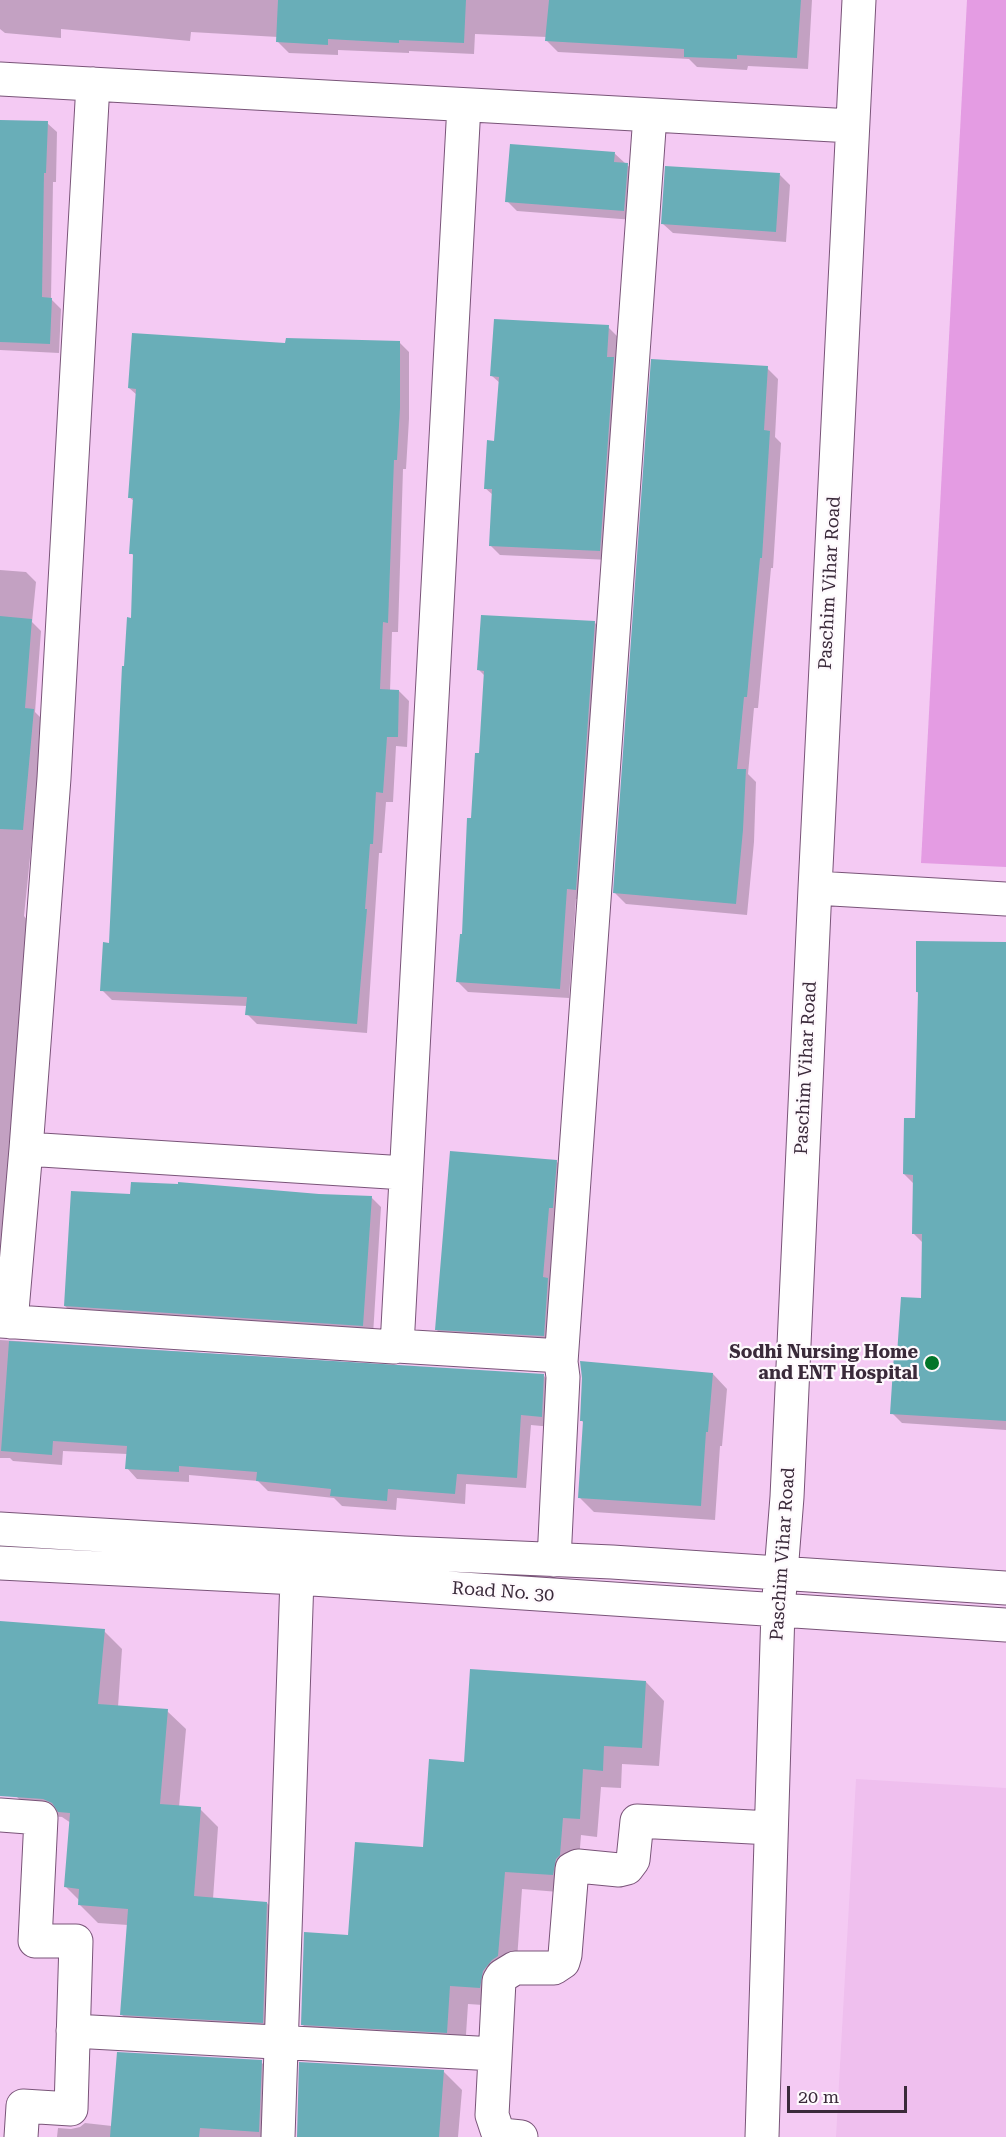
<!DOCTYPE html>
<html>
<head>
<meta charset="utf-8">
<style>
	body { margin:0 }
	#map { position:relative; width:1006px; height:2137px; overflow:hidden; background:#f4caf3; font-family:"Roboto Serif",serif }
	canvas { display:block }
	.scale { position:absolute; left:787px; top:2086px; width:120px; height:27px; box-sizing:border-box; border:3px solid #3a2a3a; border-top:0; padding-left:8px; font-size:18px; line-height:21px; white-space:nowrap; color:#3a2a3a; -webkit-text-stroke:4px #fef9fd; paint-order:stroke }
</style>
</head>
<body>
<div id="map">
<canvas width="1006" height="2137"></canvas>
<div class="scale">20 m</div>
</div>
<script>
const ctx = document.querySelector('canvas').getContext('2d');
ctx.lineJoin = 'round';
function paint(path, color) {
  ctx.fillStyle = color;
  ctx.fill(path, 'evenodd');
}
function poly(rows) {
  const path = new Path2D();
  for (const r of rows) {
    path.moveTo(r[0], r[1]);
    for (let i = 2; i < r.length; i += 2) path.lineTo(r[i], r[i + 1]);
  }
  return path;
}
function strokePath(path, color, width, dash) {
  ctx.strokeStyle = color;
  ctx.lineWidth = width;
  ctx.lineCap = dash ? 'butt' : 'round';
  ctx.setLineDash(dash || []);
  ctx.stroke(path);
}
function write(font, color, halo, rows, align = 'center') {
  ctx.font = font + ' "Roboto Serif",serif';
  ctx.lineWidth = 4.5;
  ctx.setLineDash([]);
  ctx.textBaseline = 'middle';
  ctx.strokeStyle = halo;
  ctx.fillStyle = color;
  for (const [text, x, y, turn = 0] of rows) {
    ctx.save();
    ctx.translate(x, y);
    ctx.rotate((+turn || 0) * Math.PI / 180);
    ctx.textAlign = isNaN(turn) ? turn : align;
    if (halo) ctx.strokeText(text, 0, 0);
    ctx.fillText(text, 0, 0);
    ctx.restore();
  }
}
const built = poly([
	[856,1779,1006,1788,1006,2137,836,2137]
]);
const green = poly([
	[967,0,1006,0,1006,867,921,863]
]);
const shadow = poly([
	[0,0,812,0,808,69,748,66,747,70,697,67,689,59,558,52,547,41,547,37,475,34,474,54,409,51,409,53,338,50,338,55,289,53,278,42,278,37,191,32,190,41,61,29,61,38,5,33,0,29],
	[0,121,47,123,57,132,56,182,53,182,51,299,61,309,59,353,0,350],
	[614,153,637,174,634,220,517,211,507,201],
	[780,175,790,185,786,242,673,233,663,224],
	[608,327,618,337,610,560,500,555,490,545,493,495,485,488,495,442,500,383,492,376],
	[399,342,409,352,409,419,406,469,403,469,398,632,392,632,390,691,399,691,409,701,407,747,396,746,393,802,386,802,382,853,379,853,367,1033,257,1024,247,1014,247,1006,112,1000,102,990,111,944,125,668,132,619,135,557,131,553,135,502,129,497,137,395,129,388,287,345],
	[767,368,778,379,775,437,781,443,773,568,771,568,758,708,754,708,748,774,756,782,754,842,747,915,626,904,615,893],
	[0,570,26,572,36,582,32,622,41,631,35,712,44,721,24,916,28,921,0,1317],
	[594,622,604,632,585,899,576,899,569,998,468,992,458,982,481,755,485,676,479,670],
	[1006,943,1006,1430,902,1423,892,1413,899,1356,922,1300,923,1243,913,1233,914,1184,904,1174,917,1119,920,994,917,992],
	[556,1161,566,1171,554,1345,446,1339,436,1329],
	[319,1196,371,1197,381,1207,373,1335,75,1316,65,1306],
	[0,1340,543,1375,553,1385,552,1427,531,1425,526,1488,466,1484,465,1504,397,1498,396,1510,342,1506,334,1498,268,1491,258,1481,189,1475,189,1482,137,1479,127,1468,127,1454,63,1451,62,1465,13,1461,10,1458,0,1458],
	[713,1374,727,1389,722,1446,720,1446,715,1520,594,1512,580,1498,584,1423,581,1420],
	[0,1623,104,1631,122,1649,118,1707,167,1711,186,1729,179,1807,200,1809,218,1827,213,1899,267,1903,285,1922,281,2040,140,2032,121,2014,128,1925,98,1923,79,1904,80,1901,66,1887,71,1823,62,1817,39,1815,29,1809,11,1791,0,1741],
	[646,1682,664,1701,659,1766,622,1764,621,1788,601,1787,597,1837,581,1835,578,1873,571,1893,522,1889,516,1974,498,2006,468,2004,465,2050,320,2042,302,2024,349,1936,424,1849,465,1764],
	[261,2062,279,2080,278,2137,57,2137,58,2128,71,2129,80,2127,85,2123,112,2126],
	[443,2071,462,2090,458,2137,299,2137]
]);
const building = poly([
	[278,0,466,0,464,43,399,40,399,43,328,39,328,45,276,42],
	[549,0,801,0,797,58,737,55,737,59,684,57,684,49,545,41],
	[0,120,48,121,46,173,44,173,42,297,52,298,50,344,0,342],
	[510,144,615,152,614,162,628,163,624,211,505,202],
	[665,166,780,173,776,232,661,224],
	[494,319,609,325,607,357,614,357,600,551,489,546,492,489,484,489,487,440,494,441,499,377,490,376],
	[132,333,285,343,286,338,400,341,400,408,397,460,394,460,388,623,383,622,380,689,399,690,398,737,387,737,383,793,376,792,373,844,370,844,365,909,367,909,357,1024,245,1015,247,997,100,991,103,942,109,943,122,666,124,666,127,617,131,618,133,554,129,554,133,498,128,498,136,389,128,388],
	[651,359,768,366,764,430,770,431,762,558,760,558,747,697,744,697,737,769,746,769,743,830,736,904,613,893],
	[481,615,595,621,576,890,567,889,560,989,456,982,460,934,462,934,467,818,471,818,475,753,479,753,484,671,477,670],
	[0,616,32,619,25,708,34,709,23,830,0,829],
	[916,941,1006,942,1006,1421,890,1414,894,1354,897,1354,901,1297,921,1298,922,1234,912,1234,913,1175,903,1174,904,1118,915,1118,918,992,916,992],
	[450,1151,557,1160,553,1208,549,1208,543,1277,548,1278,544,1336,435,1330],
	[131,1182,178,1184,178,1182,319,1194,372,1196,363,1326,64,1306,71,1191,130,1194],
	[9,1341,544,1374,542,1417,521,1415,517,1478,457,1474,455,1494,388,1489,387,1501,330,1496,331,1489,256,1481,257,1472,179,1466,179,1472,125,1469,127,1446,53,1441,52,1455,1,1451],
	[580,1361,713,1373,708,1432,706,1432,701,1506,578,1498,583,1421,580,1421,582,1378],
	[0,1621,105,1629,98,1704,168,1709,160,1804,201,1807,194,1896,267,1902,263,2023,120,2015,128,1909,78,1905,79,1889,64,1887,70,1813,58,1812,52,1803,43,1799,0,1796],
	[470,1669,646,1681,642,1748,604,1746,603,1771,583,1769,580,1819,563,1818,560,1855,556,1859,553,1875,505,1872,498,1956,492,1960,483,1971,480,1988,450,1986,447,2033,301,2025,304,1932,348,1935,355,1842,423,1847,429,1759,464,1762],
	[117,2052,262,2060,259,2132,200,2128,199,2137,110,2137],
	[299,2062,444,2070,439,2137,297,2137]
]);
const minor = poly([
	[0,79,852,126],
	[815,888,1006,899],
	[26,1149,405,1173],
	[0,1321,394,1347,397,1346,464,105],
	[11,1322,26,1149,54,778,93,84],
	[397,1346,545,1355,552,1356,561,1362,563,1377,554,1560],
	[561,1362,650,115],
	[0,1529,404,1553,612,1562,1006,1588],
	[0,1563,297,1578,1006,1625],
	[0,1815,41,1818,35,1941,76,1941,71,2109,23,2106,21,2137],
	[73,2031,495,2054],
	[278,2137,297,1578],
	[521,2137,502,2135,497,2130,492,2115,499,1981,502,1976,515,1968,554,1968,563,1962,565,1955,572,1869,578,1866,619,1870,627,1868,633,1860,637,1821,771,1828],
	[762,2137,778,1610,787,1497,815,888,859,0]
]);
const markers = [
	[932,1363,8,"#027529"]
];
const streetNames = [
	["Paschim Vihar Road",830,583,-87],
	["Paschim Vihar Road",806,1068,-87],
	["Paschim Vihar Road",783,1554,-86],
	["Road No. 30",503,1592,4]
];
const poiNames = [
	["Sodhi Nursing Home",918,1353],
	["and ENT Hospital",918,1374]
];
paint(built, '#efbfee');
paint(green, '#e49ce3');
paint(shadow, '#0003');
paint(building, '#69aeb8');
strokePath(minor, '#795478', 35);
strokePath(minor, '#fff', 33);
for (const [x, y, r, color] of markers) {
  const dot = new Path2D();
  dot.arc(x, y, r, 0, 2 * Math.PI);
  ctx.fillStyle = color;
  ctx.fill(dot);
  strokePath(dot, '#fef9fd', 2);
}
write('18px', '#3a2a3a', '#fef9fd', streetNames);
write('bold 18px', '#3a2a3a', '#fef9fd', poiNames, 'right');
</script>
</body>
</html>
